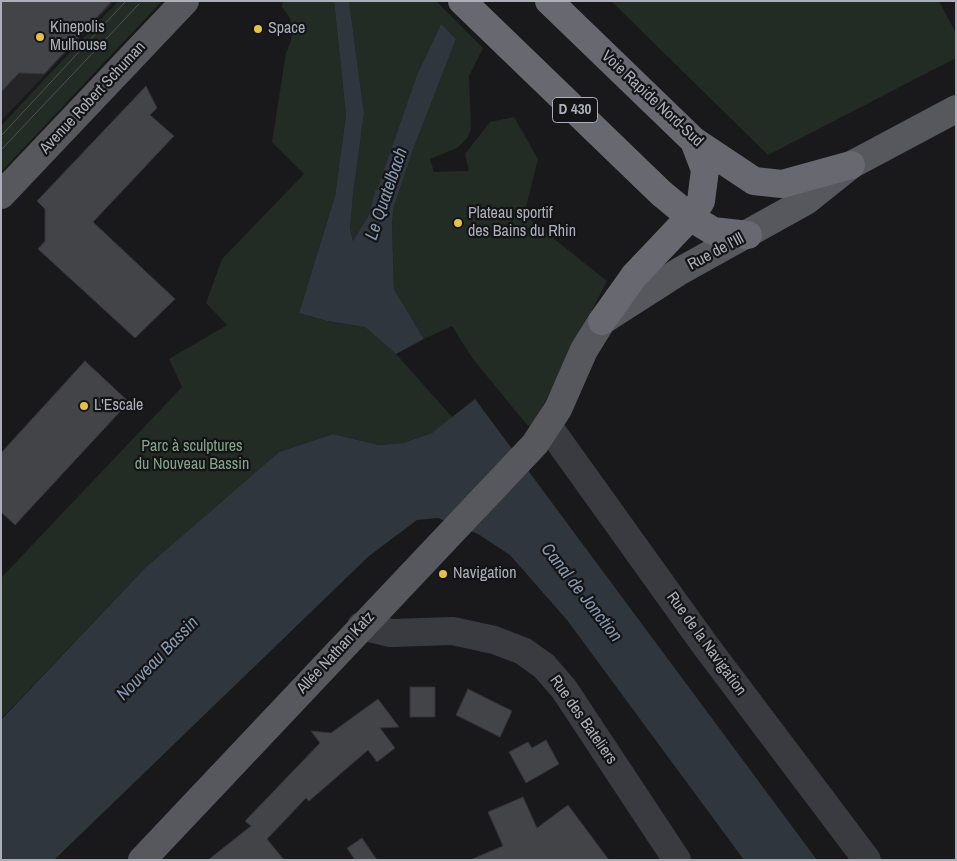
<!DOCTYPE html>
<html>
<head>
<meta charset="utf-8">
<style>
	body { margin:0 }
	#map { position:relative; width:957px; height:861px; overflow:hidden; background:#19191b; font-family:"Archivo Narrow",sans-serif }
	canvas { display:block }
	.frame { position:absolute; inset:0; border:2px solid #acafba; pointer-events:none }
</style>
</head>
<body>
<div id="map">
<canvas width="957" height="861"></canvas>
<div class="frame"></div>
</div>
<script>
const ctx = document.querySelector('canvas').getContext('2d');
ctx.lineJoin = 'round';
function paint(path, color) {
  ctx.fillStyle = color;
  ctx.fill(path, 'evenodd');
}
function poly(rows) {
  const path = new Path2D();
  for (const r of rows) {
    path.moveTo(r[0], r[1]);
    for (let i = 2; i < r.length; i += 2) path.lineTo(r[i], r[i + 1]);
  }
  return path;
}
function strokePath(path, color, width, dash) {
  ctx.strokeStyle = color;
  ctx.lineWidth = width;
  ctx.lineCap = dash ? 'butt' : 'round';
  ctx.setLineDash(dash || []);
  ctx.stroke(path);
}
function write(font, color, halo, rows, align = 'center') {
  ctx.font = font + ' "Archivo Narrow",sans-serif';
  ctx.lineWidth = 4.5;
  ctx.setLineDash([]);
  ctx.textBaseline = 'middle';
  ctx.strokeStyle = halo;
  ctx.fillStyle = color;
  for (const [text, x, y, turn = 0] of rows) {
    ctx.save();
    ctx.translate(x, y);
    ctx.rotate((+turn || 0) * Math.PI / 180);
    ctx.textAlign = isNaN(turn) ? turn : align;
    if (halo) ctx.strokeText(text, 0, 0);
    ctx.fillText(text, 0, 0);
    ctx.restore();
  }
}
const built = poly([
	[1,1,115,1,1,121]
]);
const green = poly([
	[118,1,162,1,1,172,1,126],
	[283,1,334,1,346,115,335,196,299,313,327,321,365,327,396,354,453,418,432,433,403,443,379,445,333,434,279,452,145,568,1,719,1,578,182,387,169,359,227,325,206,303,222,259,304,174,272,142,286,53,291,41,292,30,290,18,282,7],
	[349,1,436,1,483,48,469,76,471,129,468,137,457,148,430,159,434,172,469,171,465,154,490,122,514,117,538,159,524,215,607,281,532,427,527,425,473,359,452,326,424,339,394,289,392,222,394,206,413,149,456,39,441,24,417,75,377,191,375,191,369,215,353,241,350,228,353,195,364,113],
	[611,1,939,1,956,33,956,58,768,155]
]);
const water = poly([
	[334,1,349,1,364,113,353,195,350,228,353,241,369,215,375,191,377,190,417,75,441,24,456,39,412,152,394,206,392,222,394,289,424,339,396,354,365,327,327,321,299,313,335,196,346,115],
	[475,399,817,860,744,860,567,620,510,555,478,534,438,518,417,520,369,556,54,860,1,860,1,720,145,568,279,452,333,434,379,445,403,443,432,433]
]);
const building = poly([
	[1,1,112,1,44,74,19,73,1,92,1,1],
	[146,86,157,108,150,115,174,136,93,222,175,299,135,338,38,249,45,241,45,209,37,201,146,86],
	[85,361,129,402,15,525,1,512,1,453,85,361],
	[410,687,435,687,435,717,410,717,410,687],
	[468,689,512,711,500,737,456,715,468,689],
	[378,699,399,727,380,728,395,748,377,762,368,750,309,801,306,798,267,839,284,860,208,860,251,826,245,821,320,743,311,731,331,733,378,699],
	[546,740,559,764,526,783,509,752,528,742,532,748,546,740],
	[523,797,537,828,568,805,609,860,470,860,503,846,488,812,523,797],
	[362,838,377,860,355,860,347,848,362,838]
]);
const minor = poly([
	[548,426,705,645,867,860],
	[361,626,391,633,453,631,494,640,523,651,544,666,564,689,677,860]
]);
const major = poly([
	[1,195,185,1],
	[142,860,535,444,558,409,584,350,602,321,680,271,806,201,851,165,956,109]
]);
const highway = poly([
	[462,1,661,193,690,217,713,231,748,235],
	[549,1,694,141,754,181,782,184,851,165],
	[602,321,634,276,690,217,701,201,705,170,694,141]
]);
const tram = poly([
	[1,136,126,1],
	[1,150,139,4]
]);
const markers = [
	[258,29,5,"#e5c247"],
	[40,37,5,"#e5c247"],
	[458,223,5,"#e5c247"],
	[84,406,5,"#e5c247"],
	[443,574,5,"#e5c247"]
];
const shields = [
	[575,110,45]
];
const shieldNames = [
	["D 430",575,110]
];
const poiNames = [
	["Kinepolis",50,28],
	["Mulhouse",50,46],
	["Space",268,29],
	["Plateau sportif",468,214],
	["des Bains du Rhin",468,232],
	["L'Escale",94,406],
	["Navigation",453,574]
];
const streetNames = [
	["Avenue Robert Schuman",93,98,-47],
	["Voie Rapide Nord-Sud",652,99,43],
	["Rue de l'Ill",716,252,-28],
	["Rue de la Navigation",706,644,54],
	["Allée Nathan Katz",336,653,-47],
	["Rue des Bateliers",583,720,55]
];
const parkNames = [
	["Parc à sculptures",192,447],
	["du Nouveau Bassin",192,465]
];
const waterNames = [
	["Le Quatelbach",387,194,-71],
	["Canal de Jonction",581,593,52],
	["Nouveau Bassin",158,659,-46]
];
paint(built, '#252528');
paint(green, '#232b25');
paint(water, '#30363e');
paint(building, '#434448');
strokePath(building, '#343337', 1);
strokePath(minor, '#3a3b40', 28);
strokePath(major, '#57575e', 28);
strokePath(highway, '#676870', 28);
strokePath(tram, '#515259', 1);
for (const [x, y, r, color] of markers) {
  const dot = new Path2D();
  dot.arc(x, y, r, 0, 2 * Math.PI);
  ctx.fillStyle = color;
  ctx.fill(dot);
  strokePath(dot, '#141416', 2);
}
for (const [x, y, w] of shields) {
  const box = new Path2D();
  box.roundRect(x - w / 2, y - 12.5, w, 25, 4);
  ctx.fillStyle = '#141416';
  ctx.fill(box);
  strokePath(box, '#acafba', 1);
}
write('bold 15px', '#acafba', null, shieldNames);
write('16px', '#acafba', '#141416', poiNames, 'left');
write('16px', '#acafba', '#141416', streetNames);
write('16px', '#85a38a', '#141416', parkNames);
write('italic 18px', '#8799b1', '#141416', waterNames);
</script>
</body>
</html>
